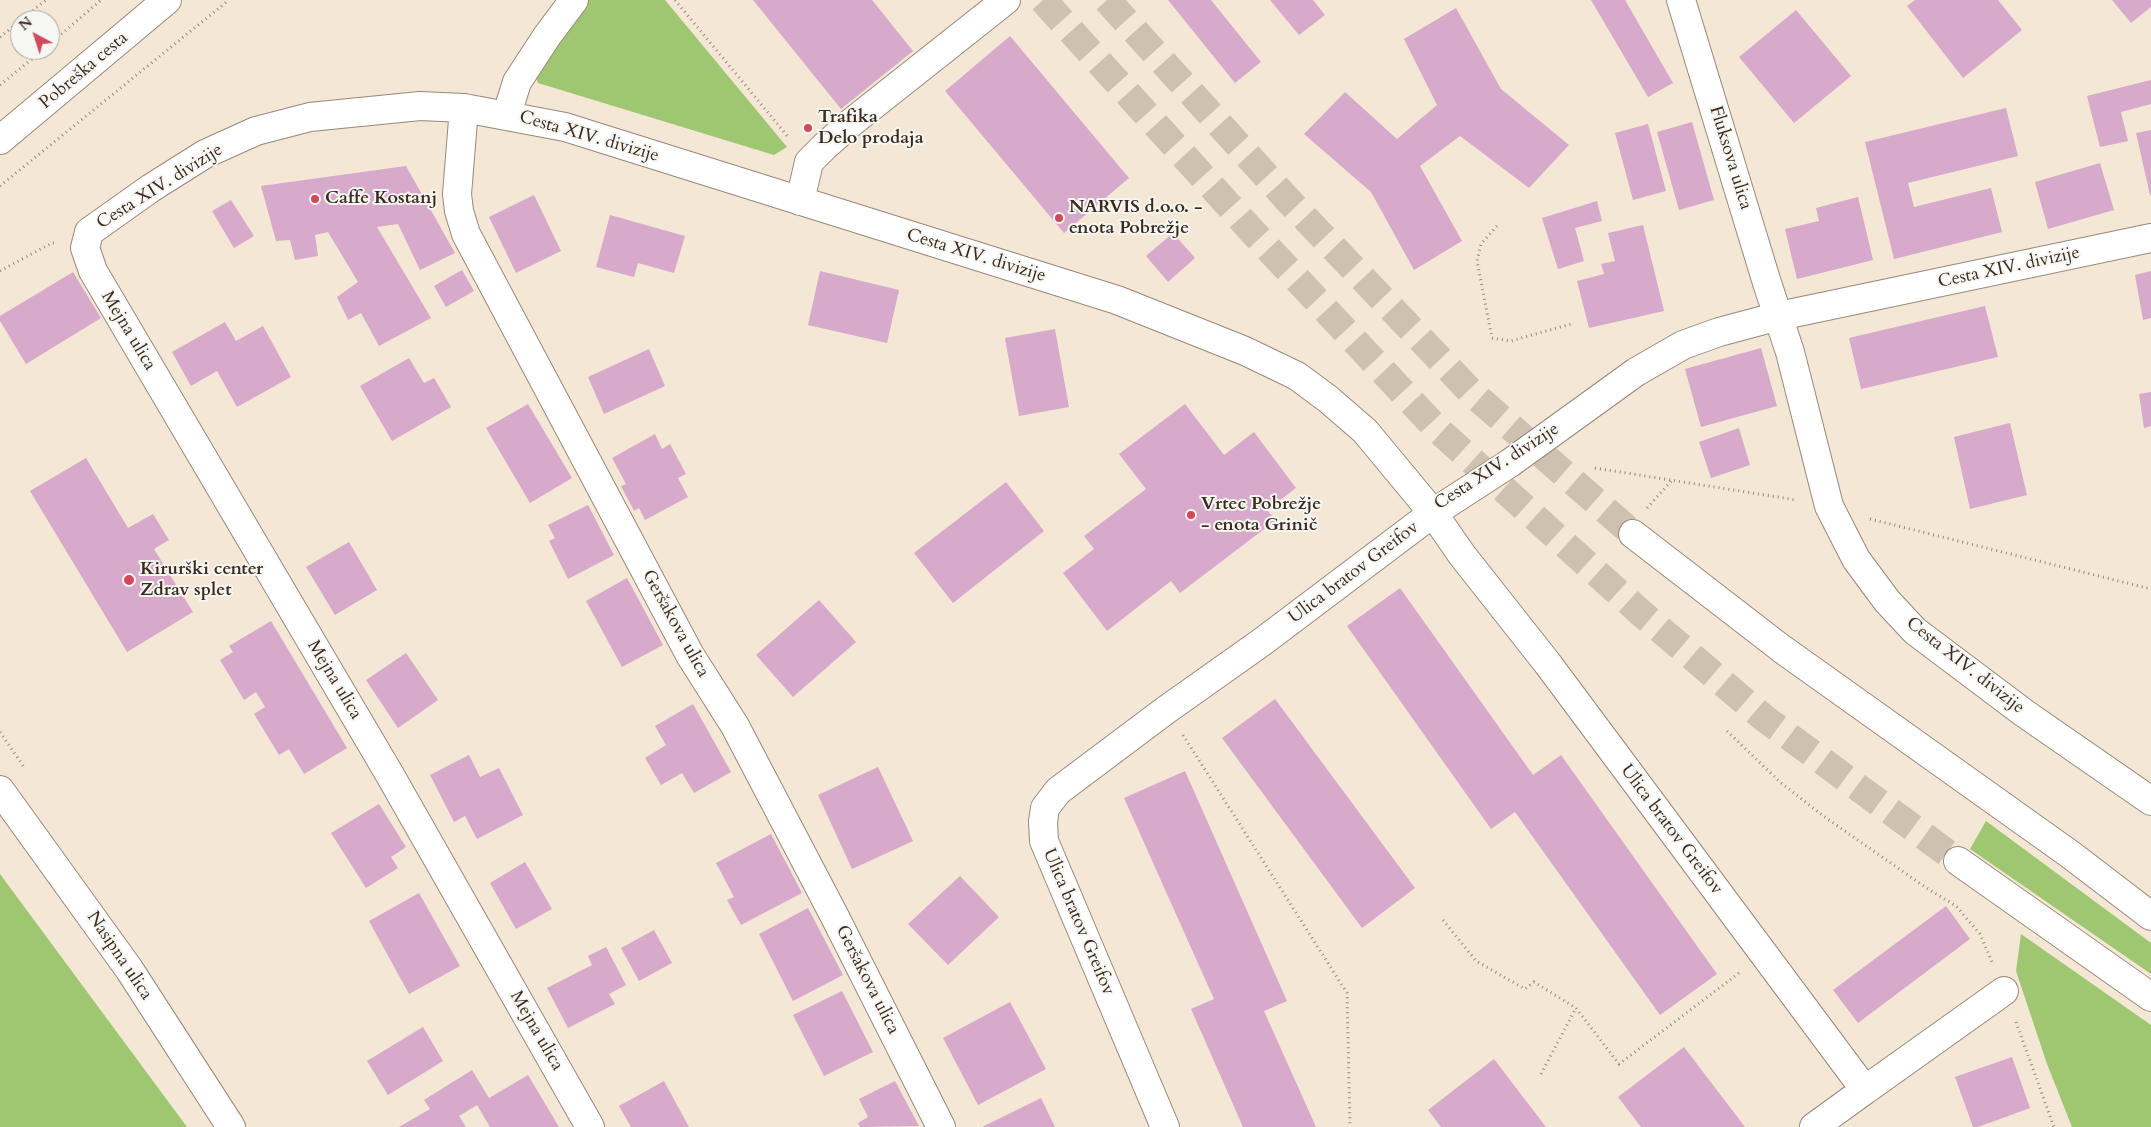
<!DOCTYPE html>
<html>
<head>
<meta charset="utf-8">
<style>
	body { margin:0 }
	#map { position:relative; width:2151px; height:1127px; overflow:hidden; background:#f4e7d5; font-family:Cardo,serif }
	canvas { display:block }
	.north { position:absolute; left:10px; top:10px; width:50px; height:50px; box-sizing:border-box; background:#f6f6f2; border:1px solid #aba49d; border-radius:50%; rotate:320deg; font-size:14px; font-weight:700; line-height:20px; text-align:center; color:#3b2a1e }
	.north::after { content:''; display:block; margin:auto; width:18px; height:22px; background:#d1495b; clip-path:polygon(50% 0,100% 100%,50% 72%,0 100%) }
</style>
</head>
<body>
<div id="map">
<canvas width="2151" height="1127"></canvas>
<div class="north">N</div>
</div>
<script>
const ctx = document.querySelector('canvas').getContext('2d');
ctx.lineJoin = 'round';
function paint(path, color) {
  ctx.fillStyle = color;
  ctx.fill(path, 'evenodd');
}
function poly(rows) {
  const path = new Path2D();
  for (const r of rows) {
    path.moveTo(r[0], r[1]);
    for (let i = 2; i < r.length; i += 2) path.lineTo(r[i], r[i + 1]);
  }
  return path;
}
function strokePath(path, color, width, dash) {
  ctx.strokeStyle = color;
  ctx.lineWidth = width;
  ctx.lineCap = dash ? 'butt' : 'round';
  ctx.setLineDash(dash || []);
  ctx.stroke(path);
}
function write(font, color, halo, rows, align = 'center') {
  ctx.font = font + ' Cardo,serif';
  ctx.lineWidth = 4;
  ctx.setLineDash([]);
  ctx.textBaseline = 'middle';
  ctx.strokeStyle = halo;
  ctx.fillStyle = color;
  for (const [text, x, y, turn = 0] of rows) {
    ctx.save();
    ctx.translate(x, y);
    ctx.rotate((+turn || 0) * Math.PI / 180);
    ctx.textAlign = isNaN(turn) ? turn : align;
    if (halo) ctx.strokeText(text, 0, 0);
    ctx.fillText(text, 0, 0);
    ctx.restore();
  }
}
const green = poly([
	[588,0,665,0,787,147,774,155,538,83,535,75],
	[1986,821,2151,943,2151,974,1970,849],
	[0,874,187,1127,0,1127],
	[2021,934,2151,1025,2151,1127,2072,1127,2047,1064,2016,971]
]);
const building = poly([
	[753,0,872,0,913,51,841,109],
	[1168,0,1211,0,1261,62,1235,83],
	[1270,0,1313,0,1325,15,1299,35],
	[1591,0,1625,0,1673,83,1648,97],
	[1915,0,1998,0,2022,30,1963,78,1907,6],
	[2112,0,2151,0,2151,7,2131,23],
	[1456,8,1501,89,1569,145,1529,188,1460,136,1420,166,1462,241,1414,270,1371,192,1304,134,1345,92,1397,139,1437,105,1404,39],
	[1796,10,1851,76,1794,123,1739,57],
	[1010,36,1129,178,1064,233,945,91],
	[2151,80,2151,104,2121,112,2128,141,2100,147,2087,96],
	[2006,108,2018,156,1908,183,1914,207,1991,188,2002,232,1894,259,1865,142],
	[1692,122,1714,200,1679,210,1657,132],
	[1648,124,1666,191,1633,200,1615,133],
	[2151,130,2151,195,2150,195,2136,133],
	[2100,163,2114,210,2048,229,2035,182],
	[406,166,455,253,420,270,398,224,377,227,431,318,379,346,361,313,348,320,337,297,358,282,328,232,315,235,318,256,295,260,290,240,276,241,261,186],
	[534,195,561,251,516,273,489,217],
	[1858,197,1873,260,1797,279,1785,229,1819,221,1816,208],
	[231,200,254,236,234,248,212,211],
	[1597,201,1602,221,1575,228,1584,261,1558,269,1542,218],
	[610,215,685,236,674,273,638,263,634,277,596,267],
	[1643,225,1664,311,1589,328,1577,281,1604,274,1601,264,1615,261,1608,233],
	[1173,233,1195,258,1168,282,1146,256],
	[462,270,474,291,446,307,434,286],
	[820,271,899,290,887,343,808,325],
	[2151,271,2151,318,2143,320,2135,275],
	[73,272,101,318,26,364,0,321,0,316],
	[1985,306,1998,357,1861,389,1849,338],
	[225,322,236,341,263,326,291,377,237,407,217,371,191,386,172,352],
	[1055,329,1069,407,1019,416,1005,338],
	[1761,348,1777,406,1701,427,1685,369],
	[649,349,665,386,604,414,588,377],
	[409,358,424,383,434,378,451,407,392,441,360,386],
	[2151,392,2151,426,2144,428,2139,394],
	[528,404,572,478,530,503,486,428],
	[1185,404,1224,455,1254,432,1296,488,1267,510,1276,520,1180,593,1171,581,1107,631,1063,573,1094,549,1084,536,1146,489,1119,454],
	[2010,423,2027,495,1970,509,1954,437],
	[1739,428,1750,465,1711,478,1699,442],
	[655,434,662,449,670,444,686,474,678,478,688,497,645,520,639,508,634,511,621,486,626,484,612,458],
	[86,458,128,528,153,514,169,540,154,549,193,612,127,652,30,491],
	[1006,482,1044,531,953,603,914,553],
	[588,505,614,555,568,579,549,541,555,538,548,525],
	[349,542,377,590,335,615,306,567],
	[627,578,663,645,622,667,586,601],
	[1400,588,1533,775,1561,755,1717,974,1660,1015,1515,812,1491,829,1347,626],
	[819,600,856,642,793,697,756,655],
	[271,621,347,748,304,774,289,749,279,755,254,714,265,707,256,692,244,700,220,660,233,652,229,646],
	[406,653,438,700,398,728,366,680],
	[1275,699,1415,888,1362,928,1222,738],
	[693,704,731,772,694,793,682,773,661,785,645,758,666,745,655,726],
	[469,755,480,777,499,768,523,815,477,839,465,816,454,822,430,775],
	[878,767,913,841,852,869,818,795],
	[1185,771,1287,1001,1264,1011,1316,1127,1243,1127,1191,1009,1214,999,1124,798],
	[379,804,406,847,391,857,398,868,366,888,331,833],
	[771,834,802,893,741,925,727,900,734,897,716,863],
	[525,862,552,909,516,929,490,883],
	[960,876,999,917,948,965,908,924],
	[419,893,460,966,409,994,369,921],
	[1946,906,1970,939,1858,1023,1833,990],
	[808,908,843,975,793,1001,759,934],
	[654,930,672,963,639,981,621,948],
	[606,947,626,985,609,994,615,1004,568,1028,547,988,592,965,588,956],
	[842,991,873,1052,824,1076,793,1015],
	[1010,1002,1046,1069,978,1105,943,1038],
	[423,1027,443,1061,388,1095,367,1061],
	[1684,1047,1745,1127,1641,1127,1618,1097],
	[2012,1057,2030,1108,1978,1127,1973,1127,1955,1077],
	[1494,1059,1546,1127,1441,1127,1428,1110],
	[472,1070,489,1098,528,1075,559,1127,490,1127,477,1105,459,1116,466,1127,399,1127,430,1109,424,1100],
	[664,1081,689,1127,631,1127,619,1106],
	[895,1081,919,1126,860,1127,858,1123,868,1117,859,1099],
	[1041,1098,1055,1127,982,1127]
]);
const highwayTunnel = poly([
	[1043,0,1251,230,1437,429,1641,613,1764,718,1958,861],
	[1107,0,1287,199,1473,394,1633,534]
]);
const path = poly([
	[675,0,789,138],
	[21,20,46,0],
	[0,37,20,21],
	[50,44,101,0],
	[0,85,43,50],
	[0,186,229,0],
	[1497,226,1481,244,1477,261,1492,338,1511,341,1571,324],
	[0,271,52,243,55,243],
	[1595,468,1796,500],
	[1647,508,1673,479],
	[1870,519,2151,589],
	[1727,731,1780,782,1822,815,1925,887,1956,906,1980,934,1992,962],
	[0,732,24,767],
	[1183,735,1347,993,1350,1127],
	[1443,920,1476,961,1525,989,1534,982,1576,1008,1619,1064,1739,973],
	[2016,1022,2054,1127],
	[1541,1074,1576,1008]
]);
const minor = poly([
	[1681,0,1767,283,1790,352,1829,506,1856,559,1887,601,1915,631,2024,713,2151,801],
	[464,108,457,194,459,211,466,234,690,655,735,726,835,917,941,1127],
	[507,114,517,82,547,36,574,0],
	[0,140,167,0],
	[800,201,809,162,825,146,852,122,1006,0],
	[0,790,129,969,231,1127],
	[1865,1090,2004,991],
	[590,1127,390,775,93,271,85,248,89,232,151,188,205,154,256,131,310,117,420,106,464,108,565,127,1117,300,1245,351,1297,376,1328,399,1365,431,1433,513,1462,555,1548,664,1865,1090,1814,1127],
	[1165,1127,1044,841,1043,822,1045,808,1058,791,1166,710,1262,642,1433,513,1510,463,1636,372,1683,345,1719,332,1779,316,2151,238]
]);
const highway = poly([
	[1633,534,1782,649,2071,855,2151,916],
	[1958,861,2151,997]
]);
const markers = [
	[808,128,5,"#d1495b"],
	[315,199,5,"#d1495b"],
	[1059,218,5,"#d1495b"],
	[1191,515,5,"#d1495b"],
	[129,580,6,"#d1495b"]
];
const streetNames = [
	["Pobreška cesta",84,71,-40],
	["Cesta XIV. divizije",589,137,16],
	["Fluksova ulica",1730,158,73],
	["Cesta XIV. divizije",160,187,-32],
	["Cesta XIV. divizije",976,256,17],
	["Cesta XIV. divizije",2009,268,-12],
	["Mejna ulica",128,331,59],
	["Cesta XIV. divizije",1497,467,-33],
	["Ulica bratov Greifov",1354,573,-37],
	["Geršakova ulica",675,624,61],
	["Cesta XIV. divizije",1965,666,38],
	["Mejna ulica",334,680,59],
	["Ulica bratov Greifov",1671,830,53],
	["Ulica bratov Greifov",1078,922,67],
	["Nasipna ulica",119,956,56],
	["Geršakova ulica",867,980,63],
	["Mejna ulica",536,1031,60]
];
const poiNames = [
	["Trafika",818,118],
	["Delo prodaja",818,139],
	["Caffe Kostanj",325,199],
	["NARVIS d.o.o. -",1069,208],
	["enota Pobrežje",1069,229],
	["Vrtec Pobrežje",1201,505],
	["- enota Grinič",1201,526],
	["Kirurški center",140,570],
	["Zdrav splet",140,591]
];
paint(green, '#9fc772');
paint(building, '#d7a9cb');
strokePath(highwayTunnel, '#cfc1b0', 28, [28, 14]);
strokePath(minor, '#98887a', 30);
strokePath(highway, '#98887a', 30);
strokePath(path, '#98887a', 3, [1, 4]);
strokePath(minor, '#fff', 28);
strokePath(highway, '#fff', 28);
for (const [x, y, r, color] of markers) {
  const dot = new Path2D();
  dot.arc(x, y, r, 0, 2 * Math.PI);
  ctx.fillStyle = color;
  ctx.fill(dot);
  strokePath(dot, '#f6f6f2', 2);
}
write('18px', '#3b2a1e', '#f6f6f2', streetNames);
write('bold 18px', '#3b2a1e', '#f6f6f2', poiNames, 'left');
</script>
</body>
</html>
